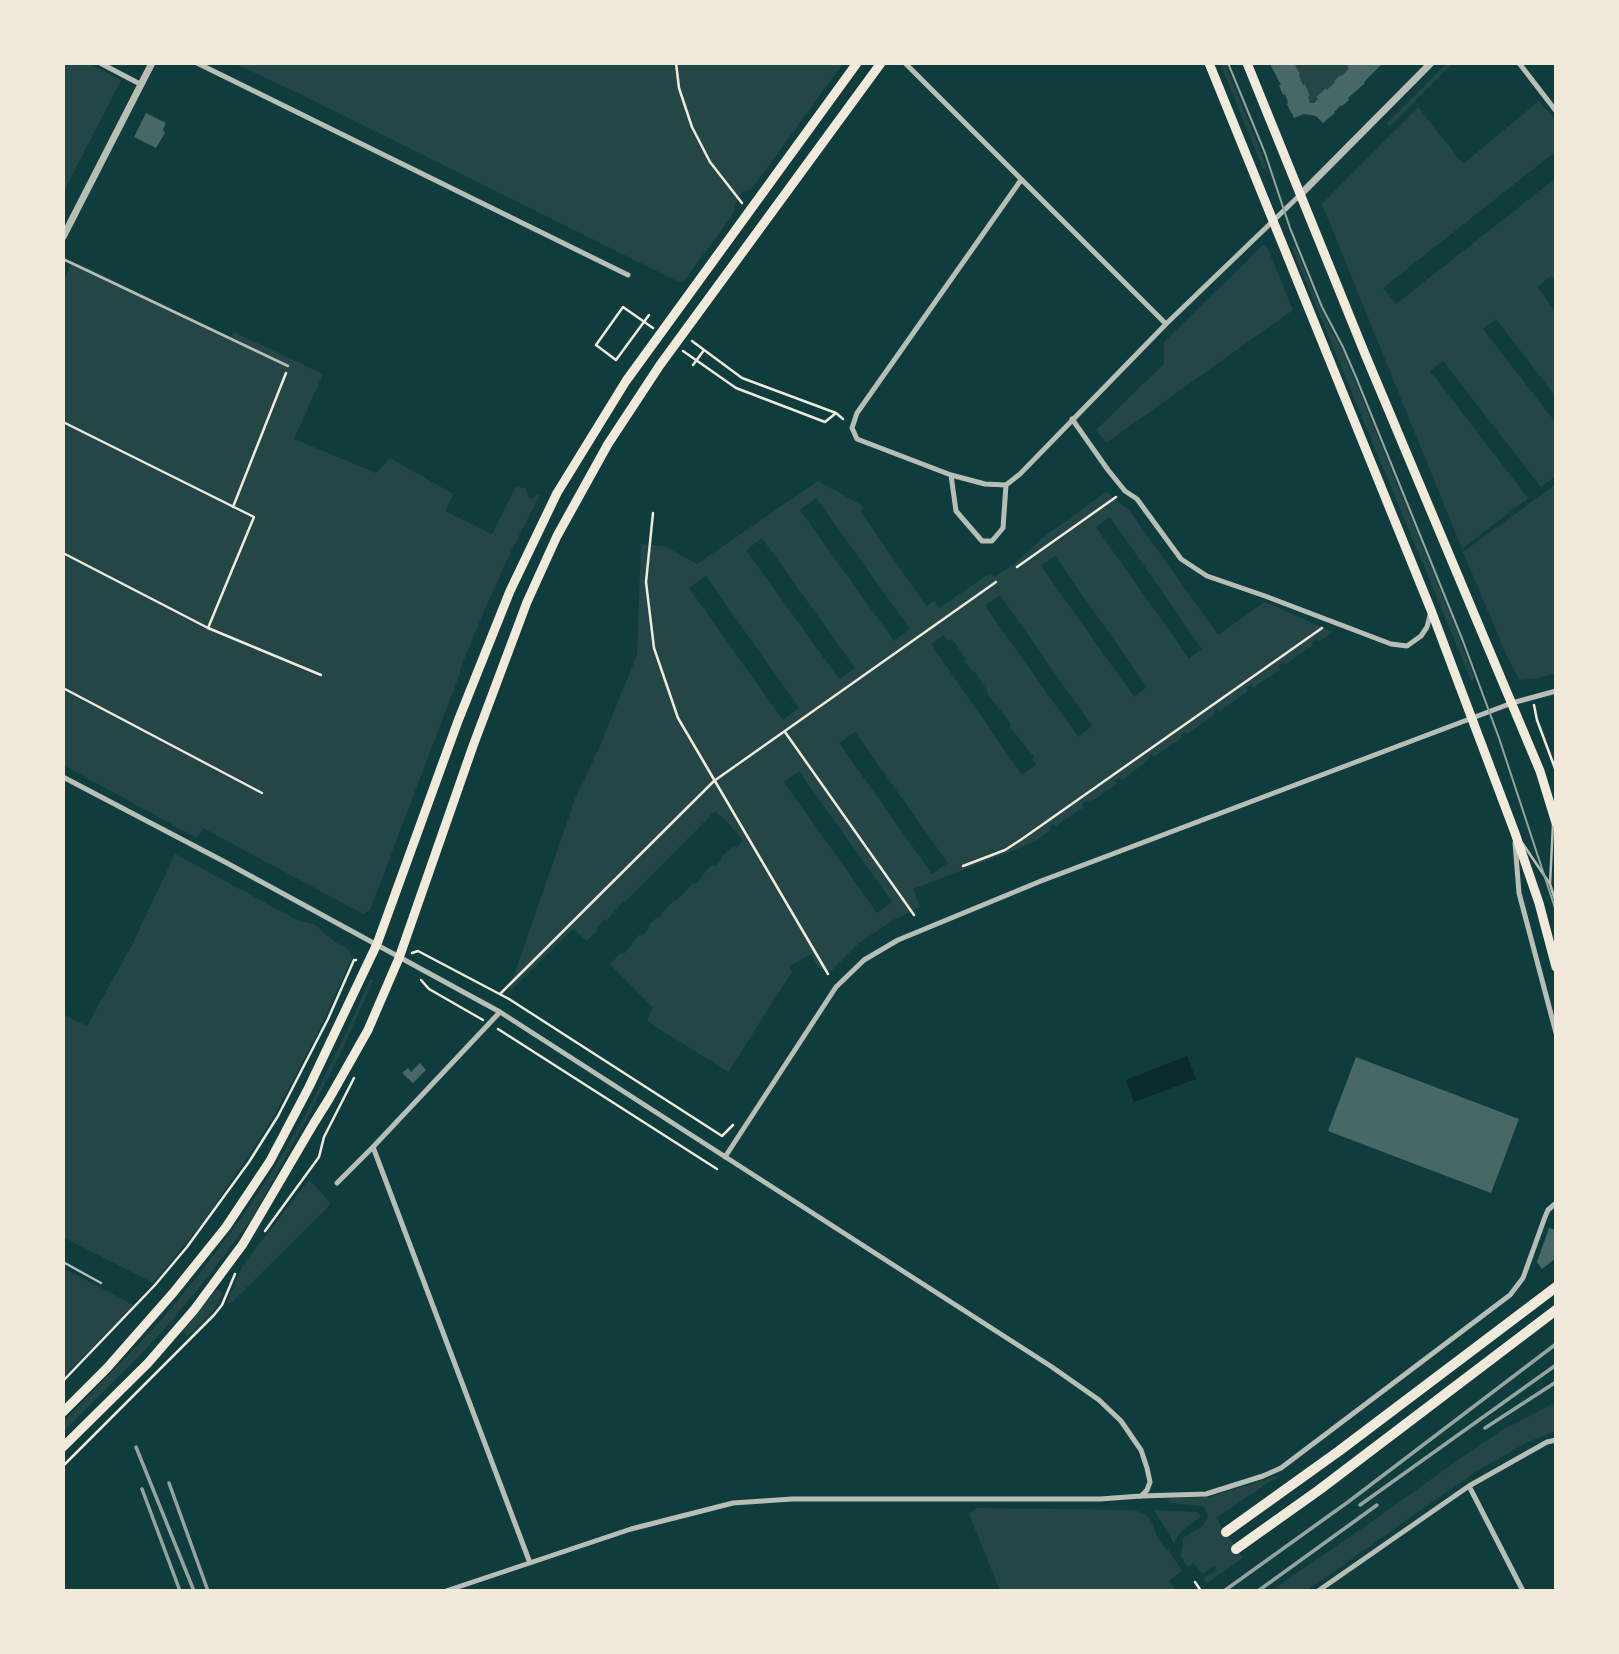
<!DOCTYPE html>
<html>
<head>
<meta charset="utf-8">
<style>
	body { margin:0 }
	#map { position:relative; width:1619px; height:1654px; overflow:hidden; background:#0f3d3e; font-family:"IBM Plex Serif",serif }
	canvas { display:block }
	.frame { position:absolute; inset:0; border:65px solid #f1e9da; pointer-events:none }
</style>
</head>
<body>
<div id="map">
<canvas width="1619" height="1654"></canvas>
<div class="frame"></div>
</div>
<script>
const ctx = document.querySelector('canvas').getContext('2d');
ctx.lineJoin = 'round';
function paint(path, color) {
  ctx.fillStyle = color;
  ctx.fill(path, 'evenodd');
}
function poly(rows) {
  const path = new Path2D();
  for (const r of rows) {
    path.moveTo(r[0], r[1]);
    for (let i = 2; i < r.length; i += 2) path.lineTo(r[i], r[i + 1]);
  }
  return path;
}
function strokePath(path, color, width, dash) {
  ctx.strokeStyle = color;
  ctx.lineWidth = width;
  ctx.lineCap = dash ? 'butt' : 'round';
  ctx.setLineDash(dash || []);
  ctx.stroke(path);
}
const green = poly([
	[63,63,87,63,121,80,63,193],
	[234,63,843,63,751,190,743,191,735,204,735,211,685,280,679,282,302,95],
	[1220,63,1225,63,1267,167,1263,169],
	[1294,63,1351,63,1347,67,1349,69,1341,76,1339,75,1337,78,1334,80,1335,82,1327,90,1325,88,1316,97,1318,99,1314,103,1310,103,1308,97,1310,96,1306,85,1303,85,1299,75,1300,74],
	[1447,63,1453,63,1390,126,1387,123],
	[1539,101,1556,120,1556,151,1383,288,1396,304,1556,178,1556,283,1551,276,1537,287,1556,313,1556,397,1496,319,1483,329,1556,423,1556,476,1541,487,1443,361,1430,371,1528,498,1462,549,1322,204,1418,107,1463,164],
	[1263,245,1267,247,1293,310,1106,443,1096,430,1164,364,1164,342],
	[1295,246,1320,308,1345,356,1456,629,1474,677,1473,680,1471,680,1292,248],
	[73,261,231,337,234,332,323,374,294,439,376,473,390,458,453,494,445,511,492,534,516,487,526,488,528,497,532,499,538,494,540,495,511,551,484,611,459,672,460,673,370,910,363,914,203,828,197,838,63,765,63,281],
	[818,481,863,506,861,512,926,606,934,601,939,608,989,574,995,576,1013,565,1041,539,1106,492,1129,510,1218,635,1265,602,1333,632,1319,642,1317,639,1312,642,1313,645,1286,664,1284,662,1281,664,1279,666,1281,669,1253,688,1251,685,1246,688,1248,691,1220,711,1218,709,1214,712,1215,714,1187,734,1185,732,1181,735,1182,738,1154,757,1152,754,1148,758,1149,760,1122,780,1119,778,1115,781,1117,784,1089,803,1087,801,1084,802,1082,805,1084,807,1056,826,1053,824,1049,827,1051,830,1037,840,1010,852,913,889,920,907,895,919,859,943,831,971,818,968,811,954,789,966,792,972,728,1072,647,1021,653,1008,610,964,621,953,624,954,640,934,642,935,649,928,648,926,657,917,659,918,674,900,676,901,693,883,695,884,703,876,702,875,713,864,715,866,722,859,721,857,734,846,736,848,743,841,730,825,715,811,625,902,623,901,606,921,604,920,597,928,598,930,587,941,573,929,508,993,575,799,600,746,637,655,641,544,666,547,697,564],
	[816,498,910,629,894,641,800,510],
	[1110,517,1202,649,1189,659,1096,527],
	[762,538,855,668,839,679,746,550],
	[1055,556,1147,687,1134,697,1041,566],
	[706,576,799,708,783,720,689,588],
	[1000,595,1092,726,1078,737,985,606],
	[944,635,949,641,952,639,966,659,964,661,973,672,975,672,988,692,987,693,1011,724,1009,726,1034,757,1032,759,1036,765,1022,775,931,644],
	[855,732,948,863,932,874,839,743],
	[799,771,892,902,877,913,784,782],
	[1556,484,1556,673,1539,678,1520,680,1509,661,1463,552],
	[175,854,299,921,314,924,335,942,348,949,352,958,315,1039,272,1119,247,1158,203,1222,153,1283,63,1237,63,1014,87,1026,132,945],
	[370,979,373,981,340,1054,307,1119,250,1221,210,1274,167,1326,142,1353,63,1432,63,1422,157,1325,197,1277,246,1211,275,1167,306,1114,348,1029],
	[309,1180,330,1202,329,1206,230,1304,227,1302,243,1265],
	[63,1268,134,1305,63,1378],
	[217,1289,223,1293,217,1305,208,1317,188,1337,182,1332],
	[1556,1402,1556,1431,1528,1442,1475,1472,1306,1591,1271,1591,1364,1527,1465,1455,1499,1432],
	[1280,1475,1216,1518,1243,1558,1207,1583,1204,1578,1217,1570,1214,1566,1202,1574,1194,1563,1187,1567,1181,1556,1183,1540,1184,1537,1203,1526,1208,1516,1205,1509,1202,1506,1171,1503,1168,1501,1169,1498,1209,1497],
	[976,1508,1133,1510,1143,1513,1150,1518,1157,1536,1166,1550,1168,1549,1182,1571,1169,1581,1176,1591,1000,1591,969,1514],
	[1154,1510,1197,1512,1201,1516,1180,1533,1175,1541,1175,1545]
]);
const water = poly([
	[1187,1056,1196,1079,1134,1102,1126,1080]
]);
const building = poly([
	[1273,63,1294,63,1300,74,1299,75,1303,85,1305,84,1310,96,1308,97,1310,103,1314,103,1318,99,1316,97,1326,88,1327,90,1335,82,1334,81,1340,75,1341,76,1349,69,1347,67,1351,63,1383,63,1364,82,1365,83,1348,98,1349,100,1342,106,1341,105,1334,112,1335,113,1323,123,1316,116,1304,114,1294,118,1292,113,1291,113,1287,104,1288,103,1285,94,1283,95,1279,85,1281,85,1270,64],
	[146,113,166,123,163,130,165,133,156,148,134,137],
	[1356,1057,1519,1119,1491,1193,1328,1131],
	[420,1063,426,1070,413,1083,402,1073,408,1068,411,1072],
	[1549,1228,1556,1230,1556,1258,1542,1269,1537,1262]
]);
const path = poly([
	[676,63,679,88,692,127,710,162,742,203],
	[649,315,616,360,596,345,623,307,653,328],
	[692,341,742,378,836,413,843,419],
	[683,351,736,388,825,422,836,413],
	[693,365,704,350],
	[63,422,254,517,208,628],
	[233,507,286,373],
	[653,513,646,582,654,648,678,718,828,974],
	[63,553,208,628,321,675],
	[1017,567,1116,497],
	[63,688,262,793],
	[1534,705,1537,720,1556,771],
	[785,732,914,915],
	[963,866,1005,850,1022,839,1322,628],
	[412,953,418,951,509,999,722,1136,733,1125],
	[421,980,429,989,483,1020],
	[500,994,714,781,996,582],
	[498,1029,717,1169],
	[265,1231,319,1157,324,1137,354,1078],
	[63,1381,155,1285,187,1247,249,1162,278,1116,328,1019,354,960,356,960],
	[63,1466,214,1315,222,1305,235,1274],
	[1195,1582,1201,1591]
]);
const service = poly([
	[63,259,288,366],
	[1523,844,1550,884,1556,903],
	[1550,884,1553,824],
	[63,1262,101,1283]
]);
const minor = poly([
	[100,63,140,84],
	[197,63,628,275],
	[905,63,1166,324],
	[1519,63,1556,111],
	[1021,180,857,413,852,428,857,439,951,475,985,484,1006,485,1020,474,1166,324,1300,195],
	[1072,419,1108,470,1125,491,1137,499,1181,559,1207,576,1265,596,1391,644,1407,646,1421,636,1427,627,1431,611],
	[951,475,956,511,982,541,992,541,1003,528,1006,485],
	[63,777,225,862,500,1012,1052,1367,1099,1400,1121,1421,1141,1450,1147,1468,1150,1482,1147,1490,1141,1496],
	[1515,843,1519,893,1556,1033],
	[373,1147,530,1563],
	[725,1157,836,987,864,960,898,940,1041,881,1512,703,1556,691],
	[337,1183,373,1147,500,1012],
	[1469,1486,1523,1591],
	[446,1591,631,1529,733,1503,792,1499,1100,1499,1141,1496,1206,1494,1263,1476,1281,1468,1510,1295,1523,1278,1545,1217,1548,1210,1556,1203],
	[1318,1591,1469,1486,1547,1442,1556,1440]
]);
const tertiary = poly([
	[1300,195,1431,63],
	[63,237,152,63]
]);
const primary = poly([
	[1209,63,1431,610,1515,833,1539,903,1556,967],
	[1247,63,1365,354,1540,771,1556,823],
	[63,1412,107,1368,173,1293,226,1227,270,1161,309,1087,377,944,458,721,510,591,557,493,626,381,857,63],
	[63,1447,148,1363,194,1310,243,1244,314,1123,329,1099,368,1030,399,958,473,746,527,602,557,536,608,444,660,365,881,63]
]);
const motorway = poly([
	[1226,1532,1339,1451,1556,1287],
	[1236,1549,1319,1490,1556,1310]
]);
const tram = poly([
	[1228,63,1265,153,1290,228,1322,307,1343,347,1356,377,1463,641,1499,738,1556,911]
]);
const rail = poly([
	[1485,1428,1556,1382],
	[136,1447,194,1591],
	[169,1483,208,1591],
	[142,1489,180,1591],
	[1360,1505,1556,1365],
	[1224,1591,1348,1502,1556,1344],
	[1258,1591,1377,1505]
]);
paint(green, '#244646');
paint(water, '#0a2a2b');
paint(building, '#486865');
strokePath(path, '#f1e9da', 2.5);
strokePath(service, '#b8beb3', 2.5);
strokePath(minor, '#b8beb3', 5);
strokePath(tertiary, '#b8beb3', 7);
strokePath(primary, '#f1e9da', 9);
strokePath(motorway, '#f1e9da', 10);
strokePath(tram, '#97a49c', 2);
strokePath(rail, '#97a49c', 3.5);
</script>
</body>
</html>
